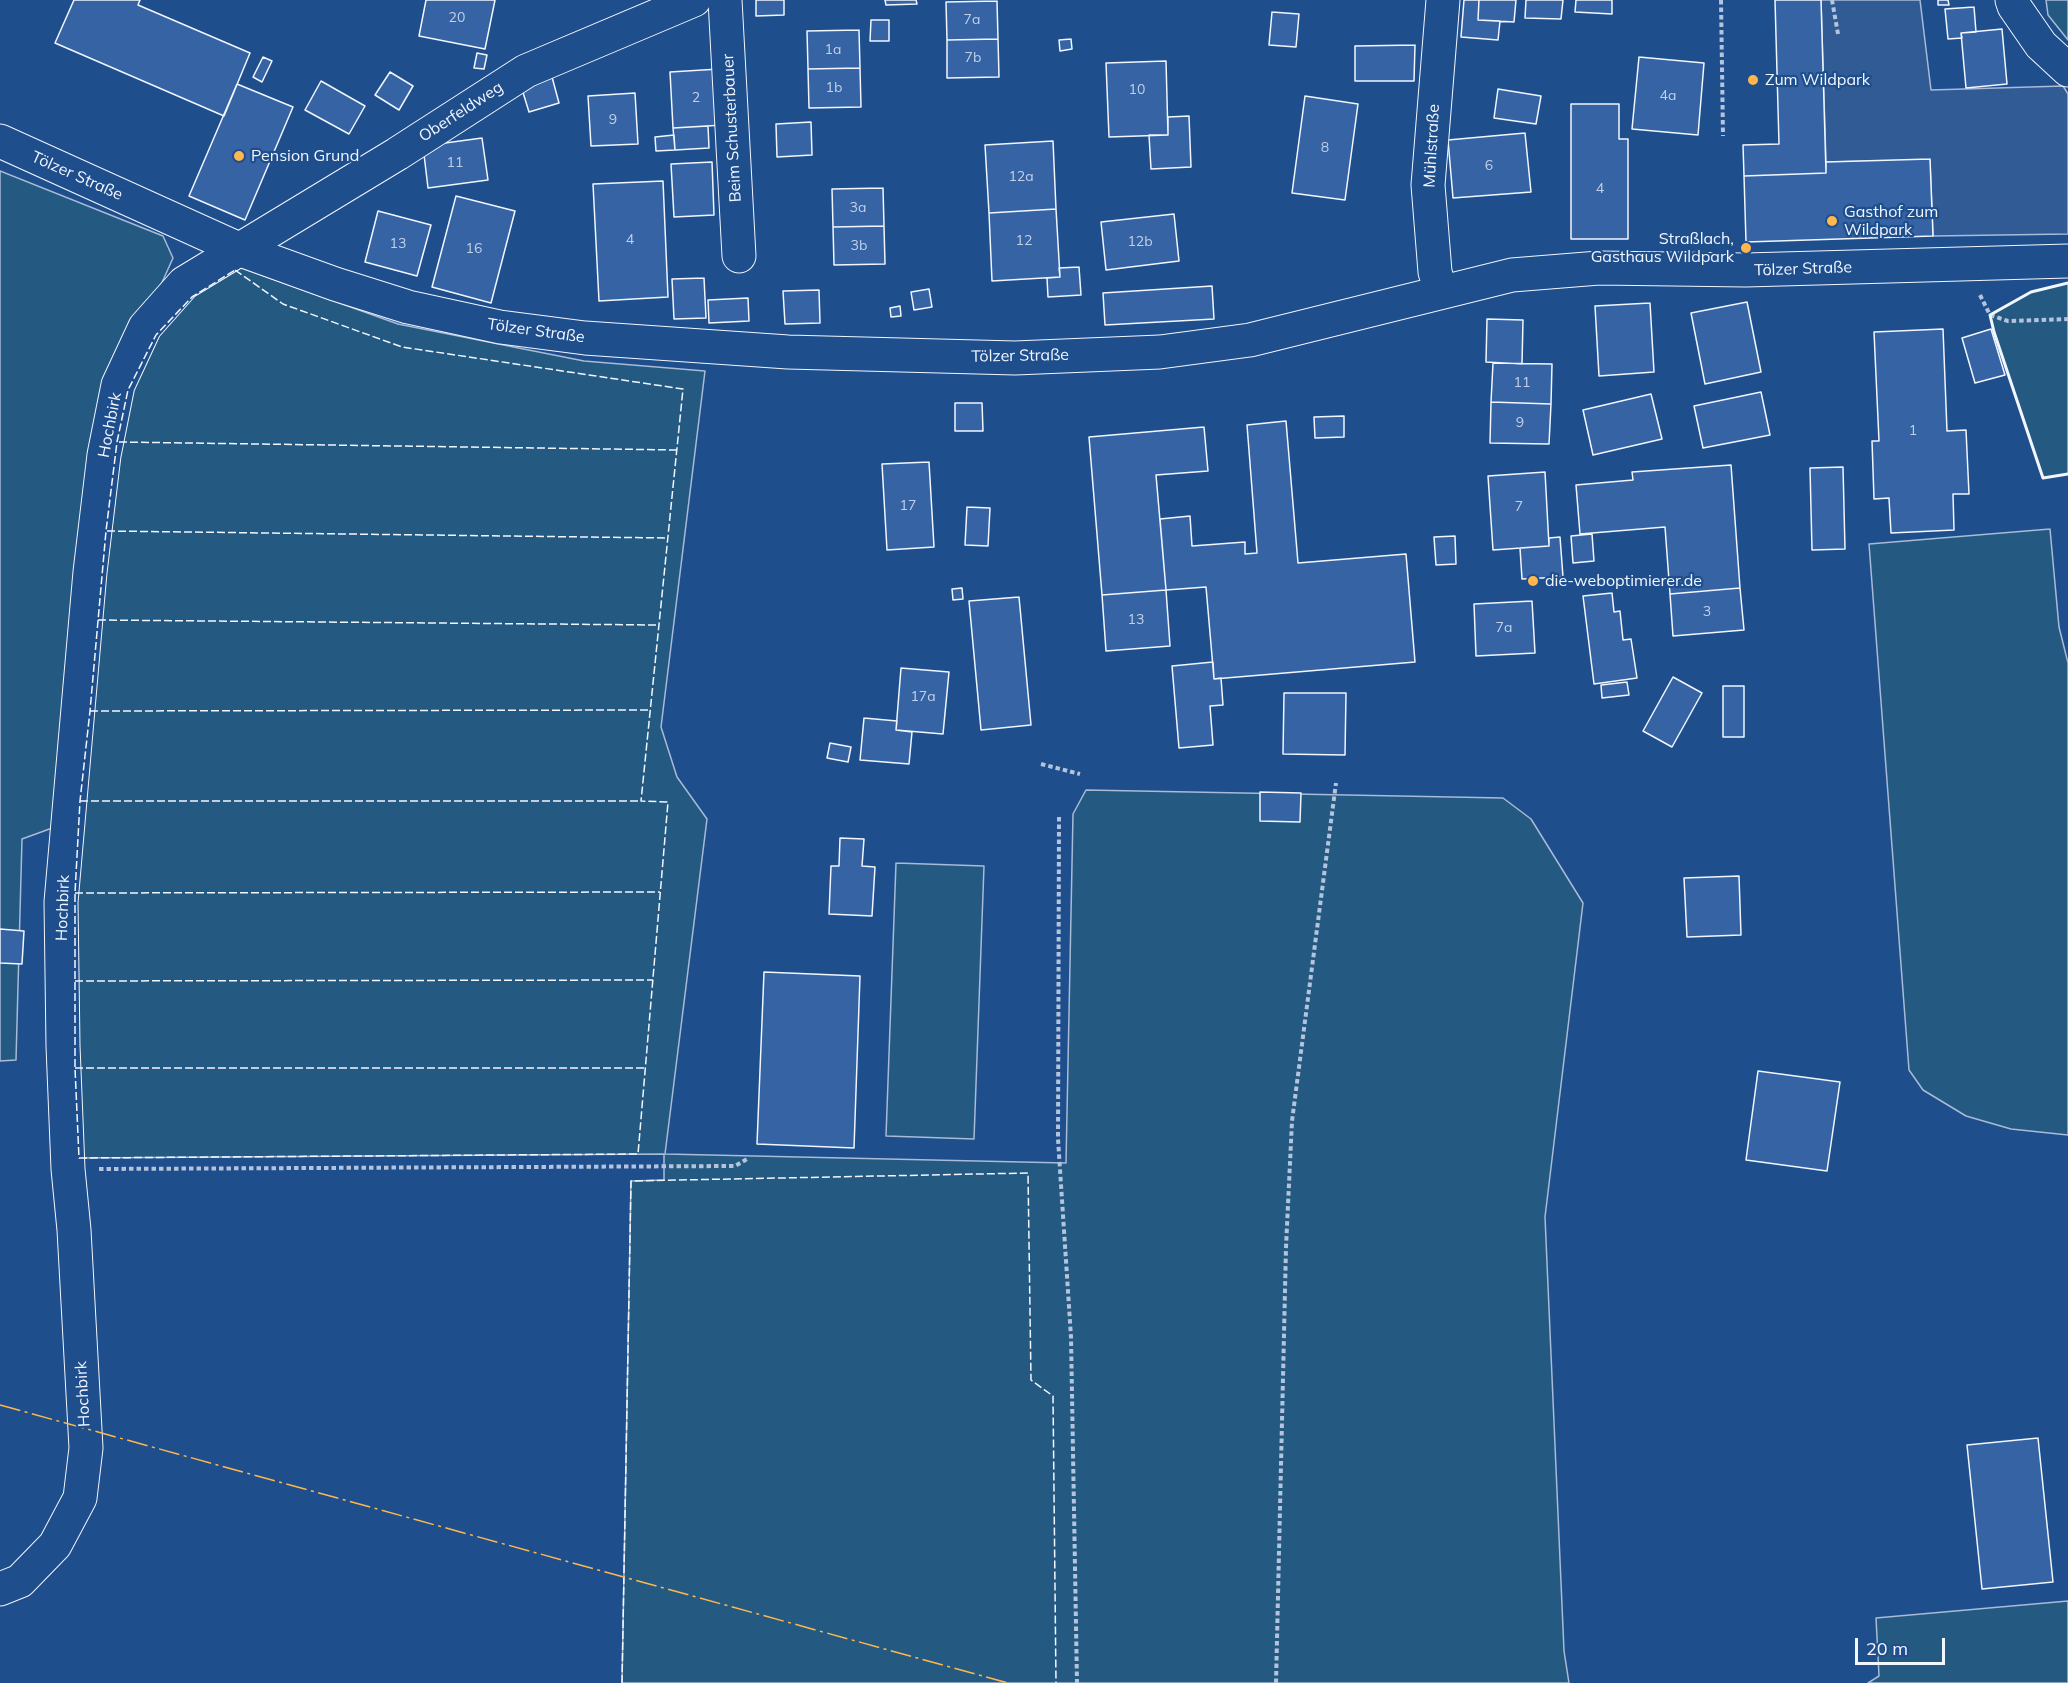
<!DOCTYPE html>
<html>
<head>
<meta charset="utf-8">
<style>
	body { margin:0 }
	#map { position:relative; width:2068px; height:1683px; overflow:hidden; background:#1f4e8c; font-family:Mulish,sans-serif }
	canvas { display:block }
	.scale { position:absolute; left:1855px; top:1638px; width:90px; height:27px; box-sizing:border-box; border:3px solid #f2f6ff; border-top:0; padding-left:8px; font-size:18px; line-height:21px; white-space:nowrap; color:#f2f6ff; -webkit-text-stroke:4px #1f4e8c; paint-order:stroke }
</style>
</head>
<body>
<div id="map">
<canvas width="2068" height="1683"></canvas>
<div class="scale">20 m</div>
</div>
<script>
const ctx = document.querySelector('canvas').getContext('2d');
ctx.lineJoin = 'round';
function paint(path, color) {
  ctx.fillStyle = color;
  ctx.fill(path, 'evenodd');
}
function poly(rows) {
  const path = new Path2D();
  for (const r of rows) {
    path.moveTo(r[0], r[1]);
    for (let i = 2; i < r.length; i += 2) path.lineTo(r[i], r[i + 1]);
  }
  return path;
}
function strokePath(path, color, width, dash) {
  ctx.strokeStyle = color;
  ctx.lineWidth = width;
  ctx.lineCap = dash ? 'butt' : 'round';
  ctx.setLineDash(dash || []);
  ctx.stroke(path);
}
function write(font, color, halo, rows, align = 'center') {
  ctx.font = font + ' Mulish,sans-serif';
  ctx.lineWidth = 4.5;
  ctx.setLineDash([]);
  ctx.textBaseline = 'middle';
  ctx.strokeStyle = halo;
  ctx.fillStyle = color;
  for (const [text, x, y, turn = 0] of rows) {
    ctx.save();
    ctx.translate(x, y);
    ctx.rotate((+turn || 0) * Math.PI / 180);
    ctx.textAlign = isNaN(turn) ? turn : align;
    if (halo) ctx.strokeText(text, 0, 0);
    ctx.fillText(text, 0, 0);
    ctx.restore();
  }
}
const green = poly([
	[2046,0,2068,0,2068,40,2048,15,2046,0],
	[0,171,163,236,173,258,160,287,102,395,55,827,22,839,16,1060,0,1061,0,171],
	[239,267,398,324,584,361,705,371,661,727,677,777,707,819,665,1154,1066,1163,1073,814,1086,790,1503,798,1531,819,1583,903,1545,1217,1564,1651,1569,1683,622,1683,631,1181,664,1180,664,1154,79,1158,75,893,90,711,128,390,156,335,192,297,239,267],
	[2068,283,2068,474,2043,478,1994,332,1990,315,2031,292,2068,283],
	[2050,529,2059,627,2068,663,2068,1135,2011,1129,1966,1116,1923,1090,1909,1070,1869,544,2050,529],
	[896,863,984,866,974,1139,886,1136,896,863],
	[2068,1601,2068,1683,1868,1683,1879,1676,1876,1618,2068,1601]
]);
const parking = poly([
	[1821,0,1920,0,1931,90,2063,86,2068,94,2068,234,1933,236,1930,160,1826,162,1821,0]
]);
const building = poly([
	[74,0,140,0,138,5,250,53,224,116,55,43,74,0],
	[426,0,495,0,485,49,419,36,426,0],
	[756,0,784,0,784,15,756,16,756,0],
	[885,0,916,0,917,4,886,5,885,0],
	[1464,0,1479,0,1478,20,1500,21,1498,40,1461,37,1464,0],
	[1479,0,1516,0,1514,22,1478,20,1479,0],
	[1526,0,1563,0,1561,19,1525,18,1526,0],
	[1576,0,1612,0,1612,14,1575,12,1576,0],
	[1775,0,1821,0,1826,173,1744,176,1743,145,1779,144,1775,0],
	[1938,0,1948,0,1949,5,1938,5,1938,0],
	[997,1,998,39,947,40,946,2,997,1],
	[1974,7,1976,32,1961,33,1962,38,1948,39,1945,9,1974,7],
	[1272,12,1299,14,1296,47,1269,45,1272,12],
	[871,20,889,20,889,41,870,41,871,20],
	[2002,29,2007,84,1966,88,1961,33,2002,29],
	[859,30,860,68,808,69,807,31,859,30],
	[998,39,999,77,947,78,947,40,998,39],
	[1071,39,1072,49,1060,51,1059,40,1071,39],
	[1415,45,1414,81,1355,81,1355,46,1415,45],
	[477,53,487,55,484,69,474,68,477,53],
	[263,57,272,61,262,82,253,77,263,57],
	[1639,57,1704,63,1698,135,1632,129,1639,57],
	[1166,61,1168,135,1109,137,1106,63,1166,61],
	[860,68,861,107,809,108,808,69,860,68],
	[719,69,723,125,673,128,670,72,719,69],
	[390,72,413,86,399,110,375,95,390,72],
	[552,77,559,103,529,112,521,86,552,77],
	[321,81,365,106,349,134,305,110,321,81],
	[237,84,293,107,245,220,189,196,237,84],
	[1498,89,1541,96,1536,124,1494,118,1498,89],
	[635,93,638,144,591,146,588,96,635,93],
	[1305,96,1358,104,1345,200,1292,193,1305,96],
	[1571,104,1619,104,1619,139,1628,139,1628,239,1571,239,1571,104],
	[1189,116,1191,167,1151,169,1149,135,1168,135,1168,117,1189,116],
	[811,122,812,155,777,157,776,124,811,122],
	[708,126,709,148,675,150,673,128,708,126],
	[1525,133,1531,192,1453,198,1448,140,1525,133],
	[674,135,675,150,656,151,655,137,674,135],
	[482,138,488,180,428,188,423,146,482,138],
	[1053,141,1056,209,989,213,985,145,1053,141],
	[1930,159,1933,236,1746,242,1744,176,1826,173,1826,162,1930,159],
	[712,162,714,215,674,217,671,164,712,162],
	[663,181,668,297,599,301,593,184,663,181],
	[883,188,884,226,833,227,832,189,883,188],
	[456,196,515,211,491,303,432,287,456,196],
	[1056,209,1060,277,992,281,989,213,1056,209],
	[378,211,431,225,417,276,365,262,378,211],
	[1174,214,1179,261,1106,270,1101,222,1174,214],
	[884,226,885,264,834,265,833,227,884,226],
	[1079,267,1081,295,1048,297,1047,278,1060,277,1059,268,1079,267],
	[704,278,706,318,674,319,672,279,704,278],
	[1212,286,1214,319,1105,325,1103,293,1212,286],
	[929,289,932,307,914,310,911,292,929,289],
	[819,290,820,323,785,324,783,291,819,290],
	[748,298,749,321,709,323,708,300,748,298],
	[1747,302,1761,372,1705,384,1691,313,1747,302],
	[1650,303,1654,372,1599,376,1595,306,1650,303],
	[900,306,901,316,891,317,890,308,900,306],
	[1487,319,1523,320,1522,364,1486,362,1487,319],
	[1943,329,1947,431,1966,430,1969,494,1953,494,1954,530,1891,533,1889,498,1874,499,1872,441,1879,441,1874,332,1943,329],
	[1991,329,2005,375,1975,383,1962,338,1991,329],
	[1493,363,1552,364,1551,404,1491,402,1493,363],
	[1761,392,1770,435,1703,448,1694,406,1761,392],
	[1651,394,1662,439,1593,455,1583,410,1651,394],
	[1491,402,1551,404,1549,444,1490,443,1491,402],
	[955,403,982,403,983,431,955,431,955,403],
	[1344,416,1344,437,1315,438,1314,417,1344,416],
	[1286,421,1298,563,1406,554,1415,662,1214,679,1206,587,1166,590,1160,519,1190,516,1192,546,1245,542,1245,554,1257,553,1247,425,1286,421],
	[1204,427,1208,471,1156,475,1166,590,1102,595,1089,437,1204,427],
	[929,462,934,547,887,550,882,464,929,462],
	[1731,465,1740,588,1670,594,1665,527,1580,534,1576,485,1633,480,1632,472,1731,465],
	[1843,467,1845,549,1812,550,1810,468,1843,467],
	[1545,472,1549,546,1493,550,1488,476,1545,472],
	[967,507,990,508,988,546,965,545,967,507],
	[1592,534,1594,561,1573,563,1571,536,1592,534],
	[1455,536,1456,564,1436,565,1434,537,1455,536],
	[1560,537,1563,577,1522,579,1520,548,1549,546,1549,538,1560,537],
	[962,588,963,599,953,600,952,589,962,588],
	[1740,588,1744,630,1673,636,1670,594,1740,588],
	[1166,590,1170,646,1106,651,1102,595,1166,590],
	[1612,593,1614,612,1620,611,1623,640,1631,639,1637,678,1594,684,1583,596,1612,593],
	[1019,597,1031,725,981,730,969,601,1019,597],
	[1532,601,1535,653,1476,656,1474,604,1532,601],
	[1213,662,1214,679,1221,678,1223,705,1210,706,1213,745,1179,748,1172,666,1213,662],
	[901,668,949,672,943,734,896,730,901,668],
	[1673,677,1702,693,1672,747,1643,731,1673,677],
	[1627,682,1629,695,1602,698,1601,685,1627,682],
	[1723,686,1744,686,1744,737,1723,737,1723,686],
	[1284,693,1346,693,1345,755,1283,754,1284,693],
	[864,718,897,721,896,730,912,732,909,764,860,760,864,718],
	[830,743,851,747,848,762,827,758,830,743],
	[1260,792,1301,793,1300,822,1260,821,1260,792],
	[840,838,864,839,862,866,875,867,872,916,829,914,831,866,839,866,840,838],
	[1739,876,1741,935,1687,937,1684,878,1739,876],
	[0,929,24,931,22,964,0,963,0,929],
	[764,972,860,976,854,1148,757,1144,764,972],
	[1758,1071,1840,1082,1827,1171,1746,1160,1758,1071],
	[2038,1438,2053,1582,1982,1589,1967,1445,2038,1438]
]);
const path = poly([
	[1721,0,1723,136],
	[1832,0,1838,34],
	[1980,295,1990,315,2008,321,2068,319],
	[1041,764,1080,774],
	[1059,817,1058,1139,1071,1337,1077,1683],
	[99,1169,735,1166,749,1158],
	[1276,1683,1286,1247,1292,1121,1336,783]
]);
const minor = poly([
	[725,0,739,256],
	[2012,0,2014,6,2041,45,2068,70],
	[1441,292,1435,272,1428,185,1443,0],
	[0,1589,20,1581,55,1545,80,1498,86,1448,74,1230,68,1169,63,1046,61,902,90,572,104,455,118,385,145,327,184,283,397,154,526,71,694,0]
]);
const major = poly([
	[0,141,241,250,335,284,408,307,500,327,585,338,788,352,1015,358,1160,352,1250,340,1512,275,1599,268,1746,270,2068,261]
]);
const fence = poly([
	[235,270,283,304,402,347,683,389,641,801,668,802,638,1154,79,1158,75,1068,75,893,80,801,90,711,106,531,117,442,128,390,156,335,192,297,235,270],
	[119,442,677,450],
	[107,531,668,538],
	[98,620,659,625],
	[90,711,651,710],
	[80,801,641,801],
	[75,893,660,892],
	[75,981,653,980],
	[75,1068,645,1068],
	[622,1683,631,1181,1028,1173,1031,1380,1053,1396,1056,1683]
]);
const wall = poly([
	[2068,283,2031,292,1990,315,1994,332,2043,478,2068,474]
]);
const power = poly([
	[0,1405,1008,1683]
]);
const markers = [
	[1753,80,6,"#ffb74d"],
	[239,156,6,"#ffb74d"],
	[1832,221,6,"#ffb74d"],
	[1746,248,6,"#ffb74d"],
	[1533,581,6,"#ffb74d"]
];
const numberNames = [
	["20",457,18],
	["7a",972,20],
	["1a",833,50],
	["7b",973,58],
	["1b",834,88],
	["10",1137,90],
	["4a",1668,96],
	["2",696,98],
	["9",613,120],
	["8",1325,148],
	["11",455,163],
	["6",1489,166],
	["12a",1021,177],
	["4",1600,189],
	["3a",858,208],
	["4",630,240],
	["12",1024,241],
	["12b",1140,242],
	["13",398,244],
	["3b",859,246],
	["16",474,249],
	["11",1522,383],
	["9",1520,423],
	["1",1913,431],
	["17",908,506],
	["7",1519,507],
	["3",1707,612],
	["13",1136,620],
	["7a",1504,628],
	["17a",923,697]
];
const poiNames = [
	["Zum Wildpark",1765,80],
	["Pension Grund",251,156],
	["Gasthof zum",1844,212],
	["Wildpark",1844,230],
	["Straßlach,",1734,239,"right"],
	["Gasthaus Wildpark",1734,257,"right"],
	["die-weboptimierer.de",1545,581]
];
const streetNames = [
	["Oberfeldweg",461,112,-33],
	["Beim Schusterbauer",732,128,-93],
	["Mühlstraße",1432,146,-87],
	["Tölzer Straße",77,176,24],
	["Tölzer Straße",1803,269,-2],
	["Tölzer Straße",536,331,8],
	["Tölzer Straße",1020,356,-1],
	["Hochbirk",110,425,-79],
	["Hochbirk",63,908,-88],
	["Hochbirk",83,1394,-93]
];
paint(green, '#245a82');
strokePath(green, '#a8bbd7', 1.5);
paint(parking, '#305b95');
strokePath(parking, '#a8bbd7', 1.5);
paint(building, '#3563a3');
strokePath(building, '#f2f6ff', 1.5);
strokePath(minor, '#f2f6ff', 35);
strokePath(major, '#f2f6ff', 35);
strokePath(path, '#b3c4dc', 4, [4.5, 3]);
strokePath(minor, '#1f4e8c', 33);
strokePath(major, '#1f4e8c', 33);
strokePath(fence, '#f2f6ff', 1.5, [8, 3]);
strokePath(wall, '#f2f6ff', 3);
strokePath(power, '#ffb74d', 1.5, [21, 4.5, 3, 4.5]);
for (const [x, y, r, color] of markers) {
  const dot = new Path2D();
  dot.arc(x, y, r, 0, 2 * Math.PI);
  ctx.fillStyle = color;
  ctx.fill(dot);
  strokePath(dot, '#1f4e8c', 2);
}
write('14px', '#c3d1e8', null, numberNames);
write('16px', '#f2f6ff', '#1f4e8c', poiNames, 'left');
write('16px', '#f2f6ff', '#1f4e8c', streetNames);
</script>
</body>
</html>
